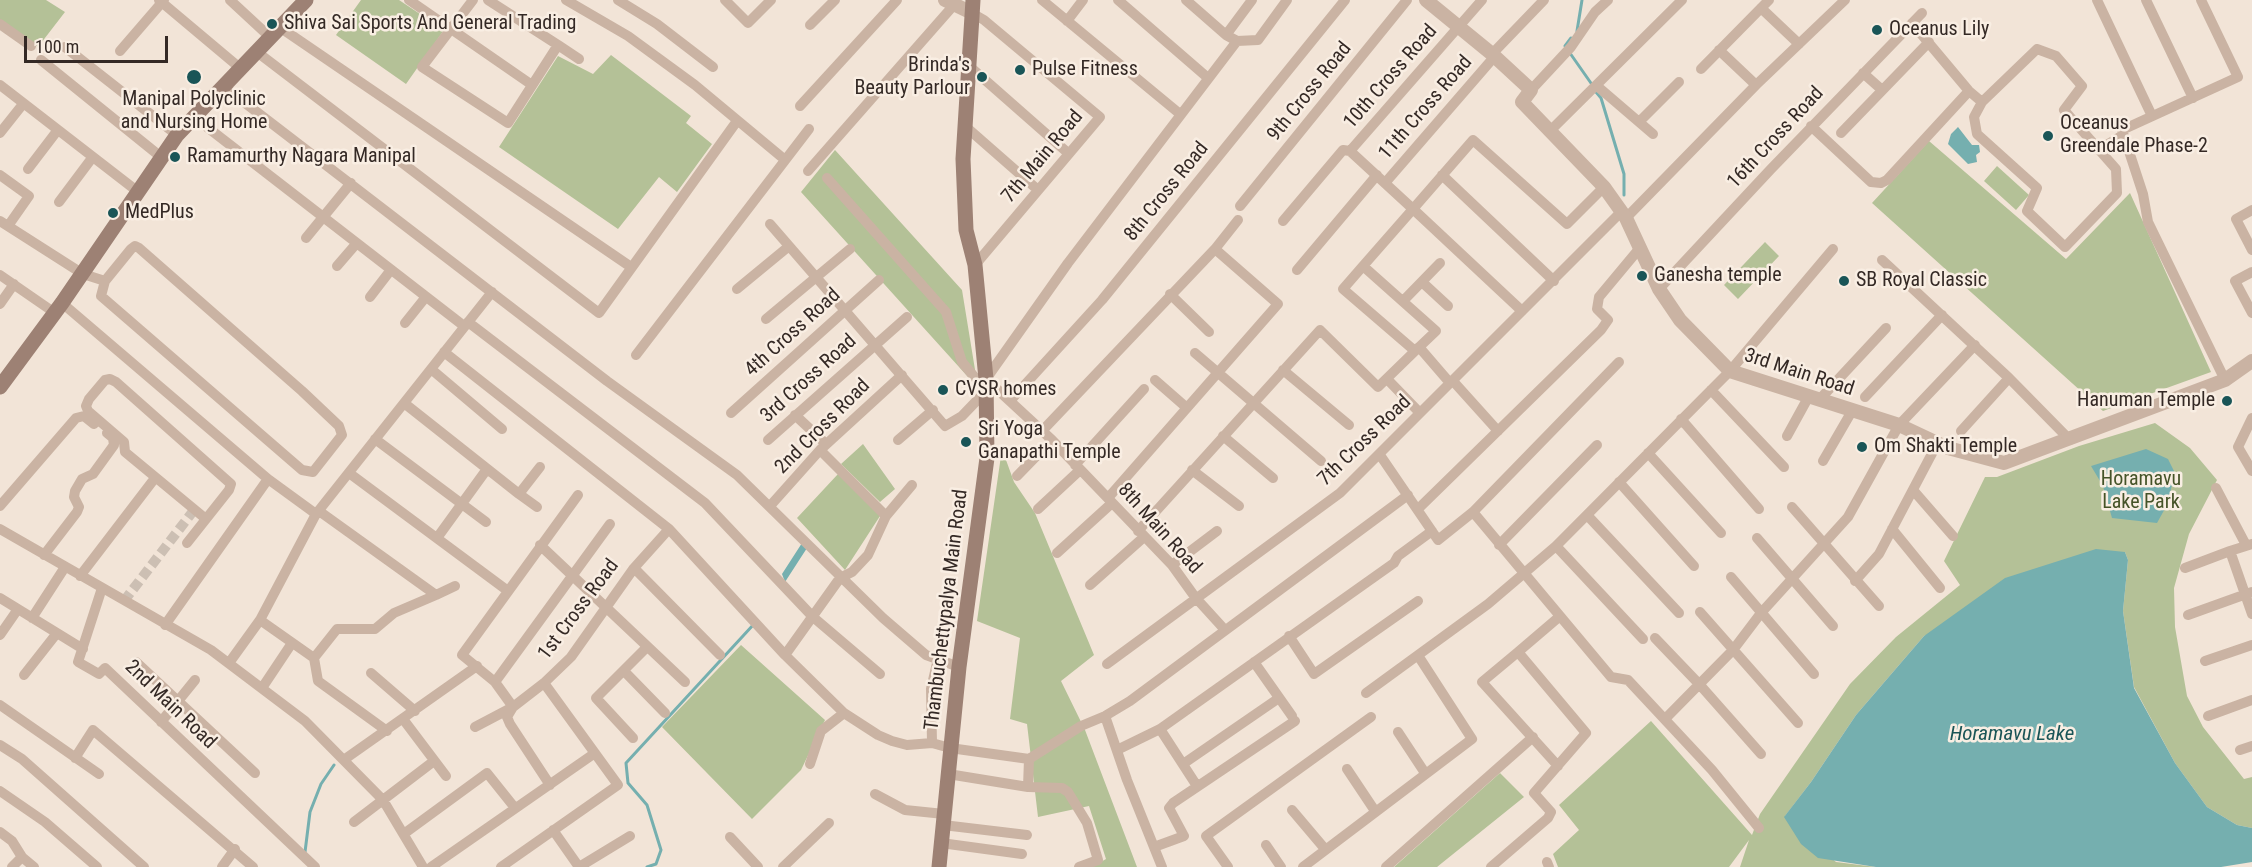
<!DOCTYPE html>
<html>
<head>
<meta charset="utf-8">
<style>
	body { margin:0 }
	#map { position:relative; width:2252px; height:867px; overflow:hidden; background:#f2e4d7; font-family:"Roboto Condensed",sans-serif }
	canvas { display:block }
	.scale { position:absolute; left:24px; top:36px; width:144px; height:27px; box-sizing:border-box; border:3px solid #342925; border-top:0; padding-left:8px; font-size:18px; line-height:21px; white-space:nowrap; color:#342925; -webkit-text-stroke:4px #f9eee3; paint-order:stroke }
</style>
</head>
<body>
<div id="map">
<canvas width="2252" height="867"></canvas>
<div class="scale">100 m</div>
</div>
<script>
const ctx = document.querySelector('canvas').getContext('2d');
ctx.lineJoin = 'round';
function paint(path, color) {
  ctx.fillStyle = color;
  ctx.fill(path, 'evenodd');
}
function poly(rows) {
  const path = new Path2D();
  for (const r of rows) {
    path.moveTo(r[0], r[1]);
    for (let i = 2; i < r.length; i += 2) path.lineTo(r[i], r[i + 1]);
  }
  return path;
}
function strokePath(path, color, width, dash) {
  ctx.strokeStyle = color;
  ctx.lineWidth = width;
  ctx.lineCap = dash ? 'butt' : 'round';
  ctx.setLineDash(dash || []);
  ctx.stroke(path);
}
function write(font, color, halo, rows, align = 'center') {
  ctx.font = font + ' "Roboto Condensed",sans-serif';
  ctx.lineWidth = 5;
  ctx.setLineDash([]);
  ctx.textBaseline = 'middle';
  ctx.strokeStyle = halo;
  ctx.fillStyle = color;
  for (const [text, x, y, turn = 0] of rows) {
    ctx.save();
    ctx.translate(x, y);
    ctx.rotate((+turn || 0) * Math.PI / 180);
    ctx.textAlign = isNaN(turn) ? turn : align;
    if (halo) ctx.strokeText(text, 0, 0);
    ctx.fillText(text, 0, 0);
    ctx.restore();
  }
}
const green = poly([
	[0,0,46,0,65,12,38,47,0,20],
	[361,0,399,0,444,30,406,84,336,35],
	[611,55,691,116,686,123,712,144,677,192,659,177,618,229,499,147,558,56,593,74],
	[1929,141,2066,259,2130,193,2211,372,2103,411,1872,203],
	[835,150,962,290,978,388,801,192],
	[1997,166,2029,195,2016,210,1984,181],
	[1765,242,1779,256,1738,299,1724,285],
	[2155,423,2190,448,2217,480,2189,534,2174,588,2175,627,2187,696,2203,727,2244,779,2252,777,2252,828,2237,825,2207,807,2175,763,2134,687,2123,611,2128,560,2125,552,1924,636,1856,715,1811,782,1785,816,1836,862,1876,867,1740,867,1749,840,1729,867,1558,867,1553,854,1579,830,1559,805,1651,721,1752,835,1760,814,1850,684,1896,637,1960,585,1944,561,1985,477,1997,477,2079,446],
	[863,444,895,489,880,502,841,464],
	[1002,449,1014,482,1035,513,1094,655,1061,681,1085,730,1137,867,1092,867,1106,859,1089,806,1038,817,1027,724,1010,719,1020,638,977,621],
	[838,474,880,516,845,570,797,518],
	[741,645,825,720,801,770,752,819,662,727],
	[1500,773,1524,797,1437,867,1394,867]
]);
const water = poly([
	[1958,127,1972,145,1979,145,1980,152,1976,155,1977,162,1968,164,1948,144,1951,134],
	[2146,449,2168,459,2175,473,2167,505,2157,523,2112,518,2103,486,2091,466],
	[802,543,807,548,785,582,782,574],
	[2096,549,2125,552,2128,560,2123,611,2134,688,2175,763,2207,807,2237,825,2252,828,2252,862,2221,867,1876,867,1818,858,1801,844,1784,817,1811,782,1856,715,1924,636,2005,578]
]);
const stream = poly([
	[1577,31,1582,0],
	[1571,38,1565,46,1593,86],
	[1596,92,1601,98,1624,174,1624,195],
	[305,852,310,812,321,784,334,765],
	[647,867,656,864,661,850,647,805,628,783,626,763,754,624]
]);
const minorTunnel = poly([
	[124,601,194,510]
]);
const minor = poly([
	[159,0,240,68],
	[230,0,271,38],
	[409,0,532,85],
	[473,0,422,67,508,123,558,45,579,59],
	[488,0,558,45],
	[566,0,628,36,695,85,784,159],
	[618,0,657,24,713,67],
	[725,0,748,23,771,0],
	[1042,0,1180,114],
	[1118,0,1208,78],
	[1186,0,1226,35,1237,41,1068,263,986,379,1052,440,1172,565,1195,597,1225,630],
	[2097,0,2152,116],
	[2146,0,2193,98],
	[2201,0,2238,77,2122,130,2143,194,2148,222,2225,380],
	[1761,8,1799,44],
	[970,12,984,20,1100,117,975,265],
	[1067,21,1083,0],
	[1912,23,1969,91,1982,102],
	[0,24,31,46],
	[810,25,835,0],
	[281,28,631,267],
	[1226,35,1252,0],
	[1237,41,1258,40,1287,0],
	[65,47,177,135],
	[2037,49,2056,56,2082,86,2064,110,2116,169,2117,193,2065,247,2027,211,2037,188,1977,134,1974,117,1982,102,2037,49],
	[1719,50,1756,85],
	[120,51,164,0],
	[257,52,599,313,737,121],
	[1492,54,1544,0],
	[41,60,161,157],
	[968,65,1068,153],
	[1701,69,1769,0],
	[1863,73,1881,89],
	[0,85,137,191],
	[223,86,607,381,737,475,883,618,926,655,959,667],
	[1597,86,1653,134],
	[1531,90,1571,47,1595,12,1608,0],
	[800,106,897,0],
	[194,117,464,326],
	[1639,122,1679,82],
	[965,126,1038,190],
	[1811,126,1871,182,1881,183,1887,180,1969,91],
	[1549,132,1682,0],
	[0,133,23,104],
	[1841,133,1929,42],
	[2100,149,2123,135],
	[1350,151,1482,0],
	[28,169,57,131],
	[808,171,953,6],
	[0,175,29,196,8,226],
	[1442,175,1554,281],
	[1385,183,1495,56],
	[59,202,92,158],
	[1240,206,1407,0],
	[2252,210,2236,219,2252,250],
	[1626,218,1756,85,1845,0],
	[0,221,83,274,105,281,131,249,135,246,139,248,302,391,339,426,342,435,313,472,302,470,101,296,105,281],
	[1283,221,1343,150,1350,151,1413,209,1363,266,1343,289,1415,351,1436,331,1363,266],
	[770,224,945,426,962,416,986,391,962,362,946,312,827,178],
	[306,238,351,183],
	[1882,260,2009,378,2070,440],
	[337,266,356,244],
	[1297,270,1377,175],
	[2252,272,2235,281,2252,313],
	[0,275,55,313],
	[1422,282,1448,306],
	[737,289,788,247],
	[1659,289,1771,169,1922,13],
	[1170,294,1209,332],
	[370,297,390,271],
	[1403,301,1440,263],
	[62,303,268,479,316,514],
	[0,304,14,284],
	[1522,311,1413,209,1473,140,1567,224,1604,187],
	[766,319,850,249],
	[468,322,705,503,813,617,880,674],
	[405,323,425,298],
	[1419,347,1450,383],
	[444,352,669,529,785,655,844,713,821,731,810,764],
	[1195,353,1321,461],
	[636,355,809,129],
	[431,369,502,429],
	[1283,370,1349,425],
	[1387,379,1420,413],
	[1155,380,1187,408],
	[1453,381,1498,431],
	[1711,390,1784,467],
	[1865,397,1942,315],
	[1819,400,1886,328],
	[1010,401,1102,300,1345,0],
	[404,403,519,494],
	[731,413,879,280],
	[795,415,826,444],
	[2252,418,2238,447,2252,471],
	[1681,419,1759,509],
	[1042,431,1215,249,1238,220],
	[1961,431,2009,378],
	[1223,436,1273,478],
	[1787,436,1809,396],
	[375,439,486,522],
	[768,440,907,317],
	[898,440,933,410],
	[1648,453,1721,533],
	[1380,455,1438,540,1473,512,1619,362],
	[1823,461,1852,411],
	[1075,465,1144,389],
	[1192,470,1239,506],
	[349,473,508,591],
	[1017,476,1052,440],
	[1619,482,1694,566],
	[2216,488,2246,545],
	[1913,490,1953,536],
	[1108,498,1278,304,1215,249],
	[0,506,76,418,84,416,94,424],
	[770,506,820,450,902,375],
	[537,507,519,494,540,467],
	[1792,507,1879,606],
	[1038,509,1080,470],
	[1418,509,1601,330,1608,320,1597,309,1599,297,1639,249],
	[1473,512,1611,677,1628,680,1712,770,1759,828],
	[1587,515,1679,613],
	[886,516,912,485],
	[0,529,211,650,305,721,383,800,423,867],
	[1892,529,1940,588],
	[1138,531,1320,330,1378,387,1415,351],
	[437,538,487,469],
	[1757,538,1833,626],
	[187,543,229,490,231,484,116,382,110,379,105,380,89,399,86,406,88,411,124,442,125,452,206,519],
	[2252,544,2230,551,2252,614],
	[540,545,685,682],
	[1499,545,1597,445],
	[1556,546,1643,639],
	[1057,553,1112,503],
	[44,555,77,512,79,507,74,497,75,491,82,479,93,474,114,445,113,438,107,433],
	[1172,565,1217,531],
	[634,568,720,655],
	[2185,568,2230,551],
	[80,576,155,478],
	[1731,577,1814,674],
	[1855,581,1879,554,1937,444],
	[1090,585,1144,537],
	[102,588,78,662,99,674,105,668,315,867],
	[436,595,455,586],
	[0,598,83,649],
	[1700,612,1798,723],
	[2188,615,2252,592],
	[32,618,65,567],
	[260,620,316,514,492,292],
	[165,625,268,479],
	[0,635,18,609],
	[1289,636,1314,674,1418,601],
	[1655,638,1700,685,1761,754],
	[1518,652,1482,682,1558,766],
	[785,655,840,578,852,572,868,555,886,516,820,450],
	[314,658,318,681,387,731],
	[2205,661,2252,645],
	[136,662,255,773],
	[1254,662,1292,716],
	[229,663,260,620,314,658,337,629,375,629,394,613,436,595,319,511],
	[1107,664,1340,493,1621,212],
	[624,671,665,713],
	[371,673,415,711],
	[24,675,57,633],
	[495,682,610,524],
	[262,688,292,643],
	[1366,693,1488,604,1556,546,1730,371,1833,249],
	[0,705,99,774],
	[513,707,495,682,462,655,578,495],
	[513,707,507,717,510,724,550,785],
	[844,713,878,735,892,741,907,745,932,743,950,748,1029,759,1081,726,1105,716,1130,701,1408,495],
	[1105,716,1127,780,1162,867],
	[2208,716,2252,700],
	[403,719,446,776],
	[1665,719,1733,650,1761,613,1848,517,1899,425,1975,345],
	[161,722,195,680],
	[475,727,513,707,544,683,571,657,634,568,669,529],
	[1160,729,1195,783],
	[1398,732,1425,773],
	[633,738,596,698,647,647],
	[932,743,931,689,938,659],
	[0,745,22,759,144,867],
	[1117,750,1160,729,1394,563,1398,556,1432,531],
	[2240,750,2252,746],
	[75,758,93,730,253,867],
	[345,759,477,666],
	[1029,759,1028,787,1062,788,1068,792,1087,823,1098,860,1079,867],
	[1183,764,1279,698],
	[1347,769,1375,811],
	[948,774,1028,787],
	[0,791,45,822,97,867],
	[875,794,905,810,944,814],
	[1292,810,1325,849],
	[354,822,434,761],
	[943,825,1027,835],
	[553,830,579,867],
	[0,832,12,841,22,857,34,867],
	[405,833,487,773,515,808],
	[730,837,758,867],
	[941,843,1022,854],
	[1266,845,1281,867],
	[1154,847,1184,836,1169,808,1173,803,1295,721],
	[1547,862,1549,867],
	[12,867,22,857],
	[222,867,235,849],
	[431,867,595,753],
	[501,867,618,785,544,683],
	[579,867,630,836],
	[783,867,829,823],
	[1228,867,1206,836,1371,717],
	[1303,867,1472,739,1419,657],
	[1386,867,1533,737],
	[1491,867,1548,818,1551,812,1534,793,1586,733,1518,652,1559,617]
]);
const tertiary = poly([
	[945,0,970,12],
	[1426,0,1492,54,1531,90,1522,102,1604,187,1626,218,1659,289,1680,320,1730,371,1899,425,1948,448,2004,463,2225,380,2252,361]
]);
const secondary = poly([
	[0,387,62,303,177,135,306,0],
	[939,867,959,667,987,458,986,379,975,265,966,230,963,159,973,0]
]);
const markers = [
	[272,24,6,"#1a5557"],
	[1877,30,6,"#1a5557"],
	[1020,70,6,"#1a5557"],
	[194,77,8,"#1a5557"],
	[982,77,6,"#1a5557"],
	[2048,136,6,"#1a5557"],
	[175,157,6,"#1a5557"],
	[113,213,6,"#1a5557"],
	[1642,276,6,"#1a5557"],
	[1844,281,6,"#1a5557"],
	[943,390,6,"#1a5557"],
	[2227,401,6,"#1a5557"],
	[966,442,6,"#1a5557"],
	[1862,447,6,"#1a5557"]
];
const poiNames = [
	["Shiva Sai Sports And General Trading",284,24],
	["Oceanus Lily",1889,30],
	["Brinda's",970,66,"right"],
	["Beauty Parlour",970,89,"right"],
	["Pulse Fitness",1032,70],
	["Manipal Polyclinic",194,100,"center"],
	["and Nursing Home",194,123,"center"],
	["Oceanus",2060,124],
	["Greendale Phase-2",2060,147],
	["Ramamurthy Nagara Manipal",187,157],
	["MedPlus",125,213],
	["Ganesha temple",1654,276],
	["SB Royal Classic",1856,281],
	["CVSR homes",955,390],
	["Hanuman Temple",2215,401,"right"],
	["Sri Yoga",978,430],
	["Ganapathi Temple",978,453],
	["Om Shakti Temple",1874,447]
];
const streetNames = [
	["10th Cross Road",1391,77,-49],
	["9th Cross Road",1310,92,-51],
	["11th Cross Road",1426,108,-49],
	["16th Cross Road",1776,138,-47],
	["7th Main Road",1043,157,-50],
	["8th Cross Road",1167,192,-51],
	["4th Cross Road",793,333,-42],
	["3rd Main Road",1799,373,18],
	["3rd Cross Road",809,379,-42],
	["2nd Cross Road",823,427,-45],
	["7th Cross Road",1365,441,-44],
	["8th Main Road",1159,529,48],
	["1st Cross Road",579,610,-53],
	["Thambuchettypalya Main Road",947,610,-83],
	["2nd Main Road",170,705,44]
];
const parkNames = [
	["Horamavu",2141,480],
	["Lake Park",2141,503]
];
const waterNames = [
	["Horamavu Lake",2012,735]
];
paint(green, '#b4c197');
paint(water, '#75afaf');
strokePath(stream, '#75afaf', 3);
strokePath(minorTunnel, '#ccbfb3', 10, [10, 5]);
strokePath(minor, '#cab3a3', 10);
strokePath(tertiary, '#cab3a3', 14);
strokePath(secondary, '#9d8174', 15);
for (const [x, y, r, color] of markers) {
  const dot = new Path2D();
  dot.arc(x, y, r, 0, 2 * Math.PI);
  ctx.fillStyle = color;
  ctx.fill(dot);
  strokePath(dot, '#f9eee3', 2);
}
write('20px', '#342925', '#f9eee3', poiNames, 'left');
write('20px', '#342925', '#f9eee3', streetNames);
write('20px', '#455328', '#f9eee3', parkNames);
write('italic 21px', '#1a5557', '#f9eee3', waterNames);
</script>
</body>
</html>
